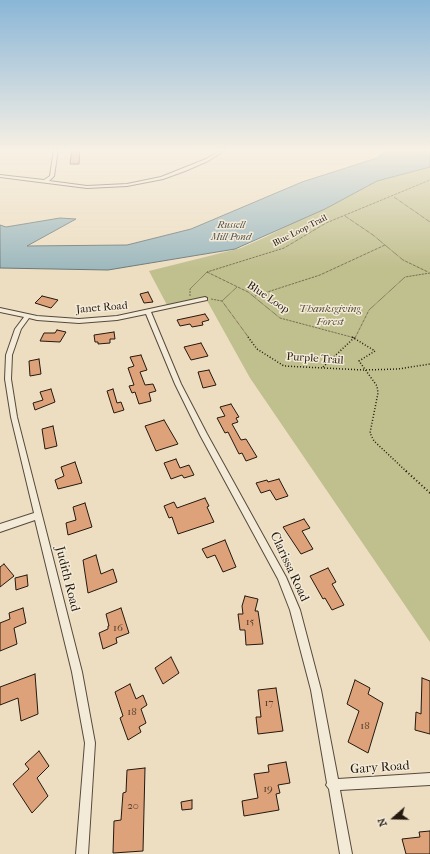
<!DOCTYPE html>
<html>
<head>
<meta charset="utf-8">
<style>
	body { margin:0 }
	#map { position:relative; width:430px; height:854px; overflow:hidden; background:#eddec2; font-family:"IM FELL French Canon",serif }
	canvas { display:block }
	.north { position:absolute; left:374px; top:798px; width:40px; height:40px; -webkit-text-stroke:3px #f3ead7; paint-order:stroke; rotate:250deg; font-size:11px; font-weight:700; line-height:16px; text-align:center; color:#24180f }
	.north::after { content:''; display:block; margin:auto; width:14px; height:18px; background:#24180f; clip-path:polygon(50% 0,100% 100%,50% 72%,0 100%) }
</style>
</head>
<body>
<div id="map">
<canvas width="430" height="854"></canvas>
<div class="north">N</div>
</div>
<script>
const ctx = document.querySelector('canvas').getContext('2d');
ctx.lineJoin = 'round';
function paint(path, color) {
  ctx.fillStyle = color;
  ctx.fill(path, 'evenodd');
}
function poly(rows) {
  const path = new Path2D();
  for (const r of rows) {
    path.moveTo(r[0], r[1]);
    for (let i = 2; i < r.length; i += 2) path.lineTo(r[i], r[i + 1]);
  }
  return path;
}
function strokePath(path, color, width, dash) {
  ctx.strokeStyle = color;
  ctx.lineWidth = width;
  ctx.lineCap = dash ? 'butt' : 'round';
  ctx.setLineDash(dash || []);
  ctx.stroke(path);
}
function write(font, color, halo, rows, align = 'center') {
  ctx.font = font + ' "IM FELL French Canon",serif';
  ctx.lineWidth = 3;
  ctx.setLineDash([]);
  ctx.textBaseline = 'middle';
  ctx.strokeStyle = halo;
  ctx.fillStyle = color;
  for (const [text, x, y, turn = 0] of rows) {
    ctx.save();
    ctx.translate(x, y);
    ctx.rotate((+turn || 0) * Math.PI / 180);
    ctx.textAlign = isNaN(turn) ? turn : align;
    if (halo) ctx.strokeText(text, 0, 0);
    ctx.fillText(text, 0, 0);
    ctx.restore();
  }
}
const green = poly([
	[430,165,430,642,250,378,205,297,167,305,149,271,241,248,268,236,366,184]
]);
const water = poly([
	[387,149,430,149,430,167,377,181,325,209,235,249,108,270,0,268,0,225,6,227,60,218,76,219,27,246,127,245,191,229,302,182,377,158,387,149]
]);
const building = poly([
	[72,149,80,149,79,164,70,164,72,149],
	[148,292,153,302,144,303,140,294,148,292],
	[42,296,58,300,51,308,35,303,42,296],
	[205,314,209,320,202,322,203,325,192,327,190,324,180,326,177,320,205,314],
	[57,330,66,332,60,342,40,341,44,333,55,333,57,330],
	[114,332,115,339,110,339,110,343,98,344,98,342,95,342,94,335,114,332],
	[201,343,208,356,191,360,184,347,201,343],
	[141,355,147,370,140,372,145,385,153,384,156,391,149,393,151,401,139,404,135,392,132,393,129,386,134,385,128,368,134,366,130,357,141,355],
	[39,359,41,374,30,376,29,361,39,359],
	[209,370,216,385,203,388,198,372,209,370],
	[51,389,55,402,35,410,33,403,43,400,40,392,51,389],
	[113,389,117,403,121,402,124,410,114,413,107,391,113,389],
	[231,404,239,417,236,418,238,422,232,424,241,440,246,439,257,457,246,461,242,453,239,454,228,432,225,433,217,418,225,416,220,407,231,404],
	[164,420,178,444,156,451,145,426,164,420],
	[53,426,57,446,45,449,42,429,53,426],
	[176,459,180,468,189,465,194,475,184,478,182,475,171,479,164,463,176,459],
	[75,462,82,483,58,489,55,480,64,476,61,467,75,462],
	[279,479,288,496,276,500,270,490,261,493,256,483,267,480,268,482,279,479],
	[205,498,209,506,207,507,214,522,178,534,172,517,169,518,164,506,174,502,177,508,205,498],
	[85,503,92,527,68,535,66,523,76,520,73,507,85,503],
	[304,519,310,528,302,531,313,549,301,554,283,527,304,519],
	[225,540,236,567,223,572,215,555,207,558,202,549,225,540],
	[96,555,101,574,113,569,117,582,88,593,83,560,96,555],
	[4,564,14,576,0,587,0,567,4,564],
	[328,568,336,582,332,584,344,605,332,610,325,598,323,599,310,576,328,568],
	[27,575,28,586,16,590,15,578,27,575],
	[245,596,258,599,255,611,258,611,263,644,246,645,245,630,240,630,238,614,243,614,242,606,245,596],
	[23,608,26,623,14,628,17,644,0,651,0,623,10,619,9,613,23,608],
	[121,608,129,633,116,638,117,643,103,649,99,633,108,629,108,626,109,626,106,614,121,608],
	[171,657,179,673,163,684,155,668,171,657],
	[35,674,38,714,21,721,18,698,0,705,0,687,35,674],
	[422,678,430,681,430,734,415,730,416,712,421,714,422,678],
	[355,680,370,688,368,694,383,703,368,753,348,742,359,711,347,704,355,680],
	[130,684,136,699,143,695,147,705,141,709,146,723,139,727,141,732,128,740,120,718,123,716,115,692,130,684],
	[276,688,283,731,258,734,256,717,261,717,258,690,276,688],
	[39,751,49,766,37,778,48,796,32,813,13,784,29,769,25,764,39,751],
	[286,762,290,783,278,785,280,793,276,794,279,810,244,816,242,801,258,798,254,774,269,772,268,765,286,762],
	[145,768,143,851,113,853,114,821,121,820,123,793,126,792,127,770,145,768],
	[192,800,192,809,182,810,181,802,192,800],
	[430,831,430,854,406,854,402,839,420,837,419,832,430,831]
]);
const pathFar2 = poly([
	[394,197,430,222],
	[345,216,373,235,403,260,428,272],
	[207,272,248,292,280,318,355,338],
	[190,296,190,289,207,272,284,248,326,223,430,180],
	[255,296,320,275,385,245],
	[211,299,222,301,249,338],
	[222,301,237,287],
	[355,338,369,310,405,277,430,273]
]);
const pathFar1 = poly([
	[248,337,257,349,284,366,364,370,398,369,430,364],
	[352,337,375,351,359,361,377,386,378,393,370,433,374,441,407,472],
	[323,367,355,337]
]);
const path = poly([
	[406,471,430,493]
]);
const minor = poly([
	[54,149,58,149,54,176,49,181,87,186,127,184,161,177,206,159,223,149,227,149,208,161,185,171,163,179,127,186,87,188,0,177,0,175,44,180,50,176,54,149],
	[205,297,207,298,207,300,151,312,181,384,207,434,286,577,300,610,321,690,338,779,430,773,430,785,340,790,352,854,340,854,329,789,326,785,327,783,311,690,290,610,278,579,200,435,175,384,146,314,117,320,79,323,37,320,29,318,21,329,12,355,11,379,17,417,82,672,95,743,88,854,76,854,85,743,72,672,35,520,0,532,0,524,34,513,11,417,5,379,6,355,15,329,24,317,0,312,0,308,37,316,79,319,117,316,205,297]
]);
const farStreetnames = [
	["Blue Loop Trail",300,231,-27]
];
const farWaternames = [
	["Russell",231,226],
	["Mill Pond",231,238]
];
const streetNames = [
	["Blue Loop",268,298,34],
	["Janet Road",102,308,-5],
	["Purple Trail",315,359,4]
];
const parkNames = [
	["Thanksgiving",330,309],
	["Forest",330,322]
];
const nearNumbernames = [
	["15",250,622],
	["16",118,628],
	["17",269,703],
	["18",132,712],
	["18",365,726],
	["19",268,789],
	["20",133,806]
];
const nearStreetnames = [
	["Clarissa Road",289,567,65],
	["Judith Road",67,579,76],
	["Gary Road",380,768,-4]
];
paint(green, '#c0bf8e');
paint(water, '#9eb9be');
strokePath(water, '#6d7978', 1);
paint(building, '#dda279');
strokePath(building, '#24180f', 1);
strokePath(minor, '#564a3c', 2);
strokePath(pathFar2, '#24180f', 1, [0.5, 1]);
strokePath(pathFar1, '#24180f', 1.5, [1, 2]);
strokePath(path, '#24180f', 2, [1, 2.5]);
paint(minor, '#f3ead7');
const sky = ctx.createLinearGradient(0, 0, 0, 268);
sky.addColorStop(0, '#8ab6d7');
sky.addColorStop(0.56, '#f7f0e4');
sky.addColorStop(1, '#f7f0e400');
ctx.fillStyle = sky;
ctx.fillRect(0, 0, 430, 268);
write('9px', '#24180f', '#f3ead7', farStreetnames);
write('italic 10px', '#4f504c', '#f3ead7', farWaternames);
write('11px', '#24180f', '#f3ead7', streetNames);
write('italic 11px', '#534a35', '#f3ead7', parkNames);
write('11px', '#523a2a', null, nearNumbernames);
write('13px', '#24180f', '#f3ead7', nearStreetnames);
</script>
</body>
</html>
